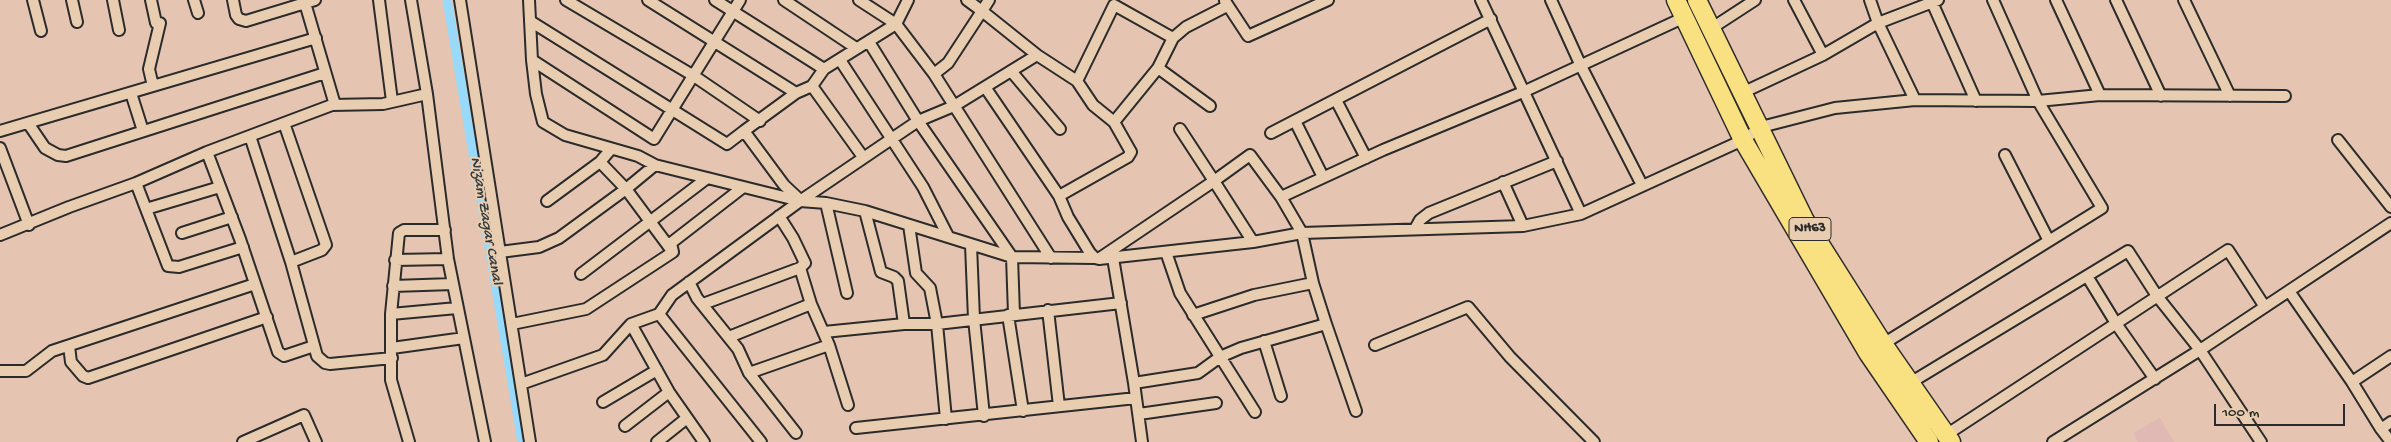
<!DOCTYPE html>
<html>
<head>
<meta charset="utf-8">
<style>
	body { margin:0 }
	#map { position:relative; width:2391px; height:442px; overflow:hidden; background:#e5c4b2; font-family:"Gochi Hand",sans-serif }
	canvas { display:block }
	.scale { position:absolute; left:2214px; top:404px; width:131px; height:22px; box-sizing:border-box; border:2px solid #2b2b2b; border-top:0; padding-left:6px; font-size:15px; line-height:18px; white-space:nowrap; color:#2b2b2b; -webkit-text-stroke:4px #e9cdb0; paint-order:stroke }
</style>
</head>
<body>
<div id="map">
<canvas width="2391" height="442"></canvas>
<div class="scale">100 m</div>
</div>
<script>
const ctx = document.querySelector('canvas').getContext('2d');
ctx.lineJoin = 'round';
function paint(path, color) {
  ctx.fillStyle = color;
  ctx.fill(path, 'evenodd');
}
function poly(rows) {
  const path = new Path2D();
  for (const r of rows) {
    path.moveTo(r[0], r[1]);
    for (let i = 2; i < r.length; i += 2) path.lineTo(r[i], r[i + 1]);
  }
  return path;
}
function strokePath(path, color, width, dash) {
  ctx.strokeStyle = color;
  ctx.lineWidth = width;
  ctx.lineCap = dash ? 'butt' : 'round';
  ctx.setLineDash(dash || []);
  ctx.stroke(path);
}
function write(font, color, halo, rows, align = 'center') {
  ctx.font = font + ' "Gochi Hand",sans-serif';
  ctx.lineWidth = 4;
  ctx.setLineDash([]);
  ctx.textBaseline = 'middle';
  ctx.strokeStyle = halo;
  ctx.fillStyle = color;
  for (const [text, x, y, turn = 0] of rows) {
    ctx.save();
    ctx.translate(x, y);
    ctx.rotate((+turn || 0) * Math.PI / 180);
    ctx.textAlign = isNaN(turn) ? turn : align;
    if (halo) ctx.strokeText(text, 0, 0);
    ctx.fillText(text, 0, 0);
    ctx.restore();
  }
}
const built = poly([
	[2160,418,2174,442,2138,442,2133,433]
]);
const canal = poly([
	[447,0,522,442]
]);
const minor = poly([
	[33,0,41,31],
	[72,0,77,22],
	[113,0,119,30],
	[151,0,156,23],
	[194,0,198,13],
	[233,0,236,15,239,19,246,21,315,0],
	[379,0,392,101],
	[411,0,427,94,448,259,485,442],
	[460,0,530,442],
	[566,0,694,76,760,121],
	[648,0,796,93],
	[715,0,824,69],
	[784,0,856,48],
	[859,0,896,24,934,74,1051,258],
	[989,0,982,11,1037,55,1077,81,1114,5,1173,38,1186,27,1227,6],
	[1481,0,1581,214],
	[1551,0,1581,66,1642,185],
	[1794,0,1823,55],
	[1870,0,1878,23,1915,100],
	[1931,0,1976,101],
	[2056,0,2100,95],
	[2116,0,2161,96],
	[2184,0,2230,96],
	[1225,1,1248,36,1328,0],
	[305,3,335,105],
	[530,21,727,144,744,131],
	[1712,28,1755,0],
	[1173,38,1158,68,1210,106],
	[869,42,918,121,1012,257,1014,314],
	[1037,55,954,106,918,121,800,201,826,203,865,211,1012,257,1095,258],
	[532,60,654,139,740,0],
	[840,60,923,187,948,236],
	[1011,71,1060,129],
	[934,74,948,63,982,11,967,0],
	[153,86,149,69,160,23],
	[812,86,863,157],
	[985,87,1059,196,1068,217,1090,253,1095,258,1099,259,1253,242,1302,233,1523,226,1581,214,1743,140,1761,127,1835,108,1915,100,2038,101,2100,95,2285,96],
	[1744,92,1823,55,1878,23,1938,0],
	[131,93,143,131],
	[1336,100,1366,158],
	[1295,121,1323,177],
	[1114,122,1158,68],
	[28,123,45,148,58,155,66,156,325,73],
	[284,123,326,245,322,250,291,262],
	[0,131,316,38],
	[1271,133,1491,19],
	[250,136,291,262,317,356,325,363,330,364,392,358],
	[2338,140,2391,207],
	[0,148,29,225],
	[611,149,600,162,626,189,672,251],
	[207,152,240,239,278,352,284,356,314,346],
	[2005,155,2049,241],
	[1503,182,1523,226],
	[136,183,168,266,179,267,243,247],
	[1059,196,1128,157,1131,152,1114,122,1093,105,1077,81],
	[1281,197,1383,150,1523,92,1685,17],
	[800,200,784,185,744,131,796,93,812,86,824,69,896,24,908,0],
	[547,201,600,162],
	[826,203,847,293],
	[146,209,220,187],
	[865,211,881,272,894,277,898,281,904,324],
	[779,216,793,238,805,263,800,268,811,304,829,345,848,405],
	[909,225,916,273,930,288,937,324,946,419],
	[1415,229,1420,220,1429,213,1557,161],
	[182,233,232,217],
	[0,235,69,207,136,183,207,152,332,105,383,104,427,94],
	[971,245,974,319,984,416],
	[500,252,539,247,559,238,626,189,655,165],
	[1166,252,1180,293,1255,412],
	[1100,258,1214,181,1253,242],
	[1113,258,1134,383,1198,373,1220,357,1241,348,1326,324,1313,283,1302,233,1281,197,1250,155,1214,181,1180,129],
	[395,260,448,259],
	[581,274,706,179],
	[2087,276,2117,325,2155,379],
	[689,282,697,298,738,349,749,373,796,433],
	[393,286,453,284],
	[2289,291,2352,382,2381,429,2391,422],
	[703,304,800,268],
	[1048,310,1059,406],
	[391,314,457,308],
	[659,314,761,442],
	[1008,315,1023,411],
	[1193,315,1254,295,1313,283],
	[512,324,586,309,673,252,671,243,742,188],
	[631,324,669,392,704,442],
	[1326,324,1356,411],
	[824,332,904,324,937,324,1121,303],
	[729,337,811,304],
	[1264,341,1281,396],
	[1883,344,2102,208,2038,101,1993,0],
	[1375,345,1468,307,1510,357,1594,442],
	[69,346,71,362,83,376,88,378,267,317],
	[392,348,464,338],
	[0,371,26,371,52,351,255,284],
	[749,373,829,345],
	[2352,382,2391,356],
	[1134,383,1142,442],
	[1910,383,2128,251,2157,296,2200,350,2261,442],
	[521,384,603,355,631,324,659,314,672,295,800,201,655,165,638,156,565,135,543,122,536,94,532,60,529,0],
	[603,402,657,370],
	[1139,414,1216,403],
	[625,426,669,392],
	[856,428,1136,398],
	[2381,429,2391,442],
	[1946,435,2228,250,2265,307],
	[243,442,304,415,316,442],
	[409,442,391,380,391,314,399,233,404,230,445,230],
	[657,442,687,418],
	[2053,442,2200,350,2391,223]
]);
const trunk = poly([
	[1676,0,1743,140,1868,353,1929,442],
	[1697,0,1804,219,1883,344,1951,442]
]);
const shields = [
	[1810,229,42]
];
const shieldNames = [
	["NH63",1810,229]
];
const waterNames = [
	["Nizam Zagar Canal",485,221,80]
];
paint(built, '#e0b9b4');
strokePath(canal, '#99dafb', 9);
strokePath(minor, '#2b2b2b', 14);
strokePath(trunk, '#2b2b2b', 21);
strokePath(minor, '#e9cdb0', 10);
strokePath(trunk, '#f9e181', 18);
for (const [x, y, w] of shields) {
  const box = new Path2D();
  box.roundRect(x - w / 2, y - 11.5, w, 23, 4);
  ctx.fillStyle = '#e9cdb0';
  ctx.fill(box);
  strokePath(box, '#2b2b2b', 1);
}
write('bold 14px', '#2b2b2b', null, shieldNames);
write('italic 16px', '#363c40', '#e9cdb0', waterNames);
</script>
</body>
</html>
